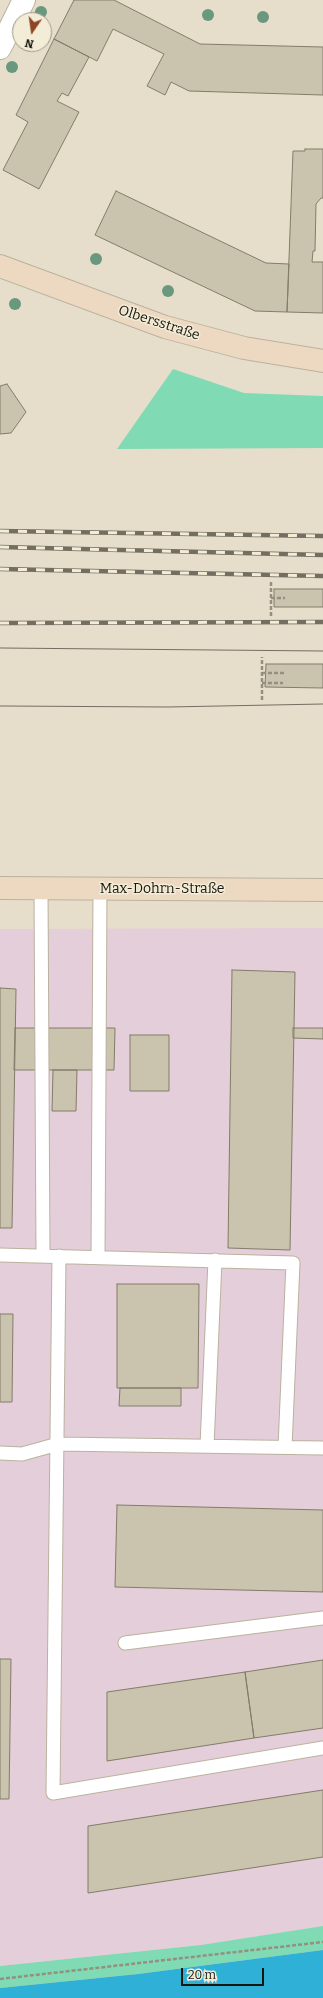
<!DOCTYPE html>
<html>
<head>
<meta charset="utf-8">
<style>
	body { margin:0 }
	#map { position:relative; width:323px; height:1998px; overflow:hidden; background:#e6deca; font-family:Bitter,serif }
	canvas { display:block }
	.north { position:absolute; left:12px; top:12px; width:40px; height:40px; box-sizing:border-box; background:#f3ecd7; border:1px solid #9c9787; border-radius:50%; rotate:193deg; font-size:11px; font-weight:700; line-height:16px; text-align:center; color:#19170f }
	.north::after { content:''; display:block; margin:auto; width:14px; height:18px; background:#8d4524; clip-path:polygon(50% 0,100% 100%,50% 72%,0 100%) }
	.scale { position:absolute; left:181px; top:1968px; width:83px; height:18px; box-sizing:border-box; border:2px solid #19170f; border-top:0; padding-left:5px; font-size:12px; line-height:14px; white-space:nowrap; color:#19170f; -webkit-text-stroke:3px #f3ecd7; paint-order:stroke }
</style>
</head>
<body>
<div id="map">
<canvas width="323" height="1998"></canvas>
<div class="north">N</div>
<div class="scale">20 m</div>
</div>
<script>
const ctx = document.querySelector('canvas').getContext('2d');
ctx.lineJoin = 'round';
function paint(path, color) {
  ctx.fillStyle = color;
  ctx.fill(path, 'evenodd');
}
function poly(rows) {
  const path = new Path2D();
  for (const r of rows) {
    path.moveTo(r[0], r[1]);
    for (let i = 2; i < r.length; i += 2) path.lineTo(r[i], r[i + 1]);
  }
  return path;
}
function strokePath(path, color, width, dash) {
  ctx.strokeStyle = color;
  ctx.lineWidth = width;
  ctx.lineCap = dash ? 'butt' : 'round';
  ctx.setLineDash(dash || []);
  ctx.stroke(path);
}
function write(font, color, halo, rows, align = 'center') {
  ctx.font = font + ' Bitter,serif';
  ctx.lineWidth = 3;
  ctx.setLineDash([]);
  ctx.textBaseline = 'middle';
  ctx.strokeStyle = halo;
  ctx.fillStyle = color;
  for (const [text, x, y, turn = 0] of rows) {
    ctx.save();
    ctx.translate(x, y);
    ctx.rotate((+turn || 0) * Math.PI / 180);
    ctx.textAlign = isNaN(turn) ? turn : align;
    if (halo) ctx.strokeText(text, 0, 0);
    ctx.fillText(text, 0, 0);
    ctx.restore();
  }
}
const industrial = poly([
	[323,928,323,1926,201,1945,0,1966,0,929]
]);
const green = poly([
	[173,369,244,393,323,396,323,448,117,449],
	[323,1926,323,1950,138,1974,0,1988,0,1966,201,1945]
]);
const water = poly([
	[323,1950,323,1998,0,1998,0,1988,138,1974]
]);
const building = poly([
	[74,0,114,0,200,44,323,47,323,95,189,91,171,82,165,95,147,86,164,54,113,29,97,61,54,39,74,0],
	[54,39,89,57,68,96,62,93,57,101,79,112,39,189,3,170,28,122,16,115,54,39],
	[305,149,323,149,323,198,321,198,316,204,315,251,313,251,312,262,323,262,323,313,287,312,293,151,305,151,305,149],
	[116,191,266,263,289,264,287,312,255,311,95,235,116,191],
	[7,384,26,412,11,433,0,434,0,386,7,384],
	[274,589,323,589,323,607,274,607,274,589],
	[266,664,323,664,323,688,265,687,266,664],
	[232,970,295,972,290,1250,228,1248,232,970],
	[0,988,16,989,12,1228,0,1228,0,988],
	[15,1028,115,1028,114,1070,14,1070,15,1028],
	[293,1028,323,1028,323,1039,293,1038,293,1028],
	[130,1035,169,1035,169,1091,130,1091,130,1035],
	[53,1070,77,1070,76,1111,52,1111,53,1070],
	[117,1284,199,1284,198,1388,117,1388,117,1284],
	[0,1314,13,1314,12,1402,0,1402,0,1314],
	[120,1388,181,1388,181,1406,119,1406,120,1388],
	[117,1505,323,1510,323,1592,115,1587,117,1505],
	[0,1659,11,1659,9,1799,0,1799,0,1659],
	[323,1660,323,1728,254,1738,245,1672,323,1660],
	[245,1672,254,1738,107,1761,107,1692,245,1672],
	[323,1790,323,1857,88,1893,88,1826,323,1790]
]);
const path = poly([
	[271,598,285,598],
	[271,616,271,581],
	[262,673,284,673],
	[262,683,283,683],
	[262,700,262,657],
	[0,1979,323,1942]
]);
const lane = poly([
	[41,888,43,1256],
	[0,1255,293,1263,285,1447],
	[59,1256,53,1793,323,1748],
	[98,1257,100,889],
	[207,1446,215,1260],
	[0,1453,22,1454,58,1444,323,1448],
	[125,1643,323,1618]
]);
const street = poly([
	[0,48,24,0]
]);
const secondary = poly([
	[0,266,165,327,244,348,323,361],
	[0,888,323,890]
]);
const tram = poly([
	[0,648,323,651],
	[0,706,168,707,323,704]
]);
const rail = poly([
	[0,531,323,536],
	[0,547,323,555],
	[0,569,323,576],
	[0,623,323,622]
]);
const trees = [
	[41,12],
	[208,15],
	[263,17],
	[12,67],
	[96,259],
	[168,291],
	[15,304]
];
const streetNames = [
	["Olbersstraße",159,323,18],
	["Max-Dohrn-Straße",162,889]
];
paint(industrial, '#e4ceda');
paint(green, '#80dab3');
paint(water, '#2fb0d6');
paint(building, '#cac3ae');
strokePath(building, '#837c6a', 1);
strokePath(lane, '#bab29e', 15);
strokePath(street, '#bab29e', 24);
strokePath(secondary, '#bab29e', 24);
strokePath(path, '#958f80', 2.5, [4, 2]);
strokePath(lane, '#fff', 13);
strokePath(street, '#fff', 22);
strokePath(secondary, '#edd9c1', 22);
strokePath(tram, '#736e61', 1);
strokePath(rail, '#736e61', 4.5);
strokePath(rail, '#f3ecd7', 3, [9]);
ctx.fillStyle = '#69987f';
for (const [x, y] of trees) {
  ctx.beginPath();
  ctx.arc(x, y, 6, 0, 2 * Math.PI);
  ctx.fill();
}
write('14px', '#19170f', '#f3ecd7', streetNames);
</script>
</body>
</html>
